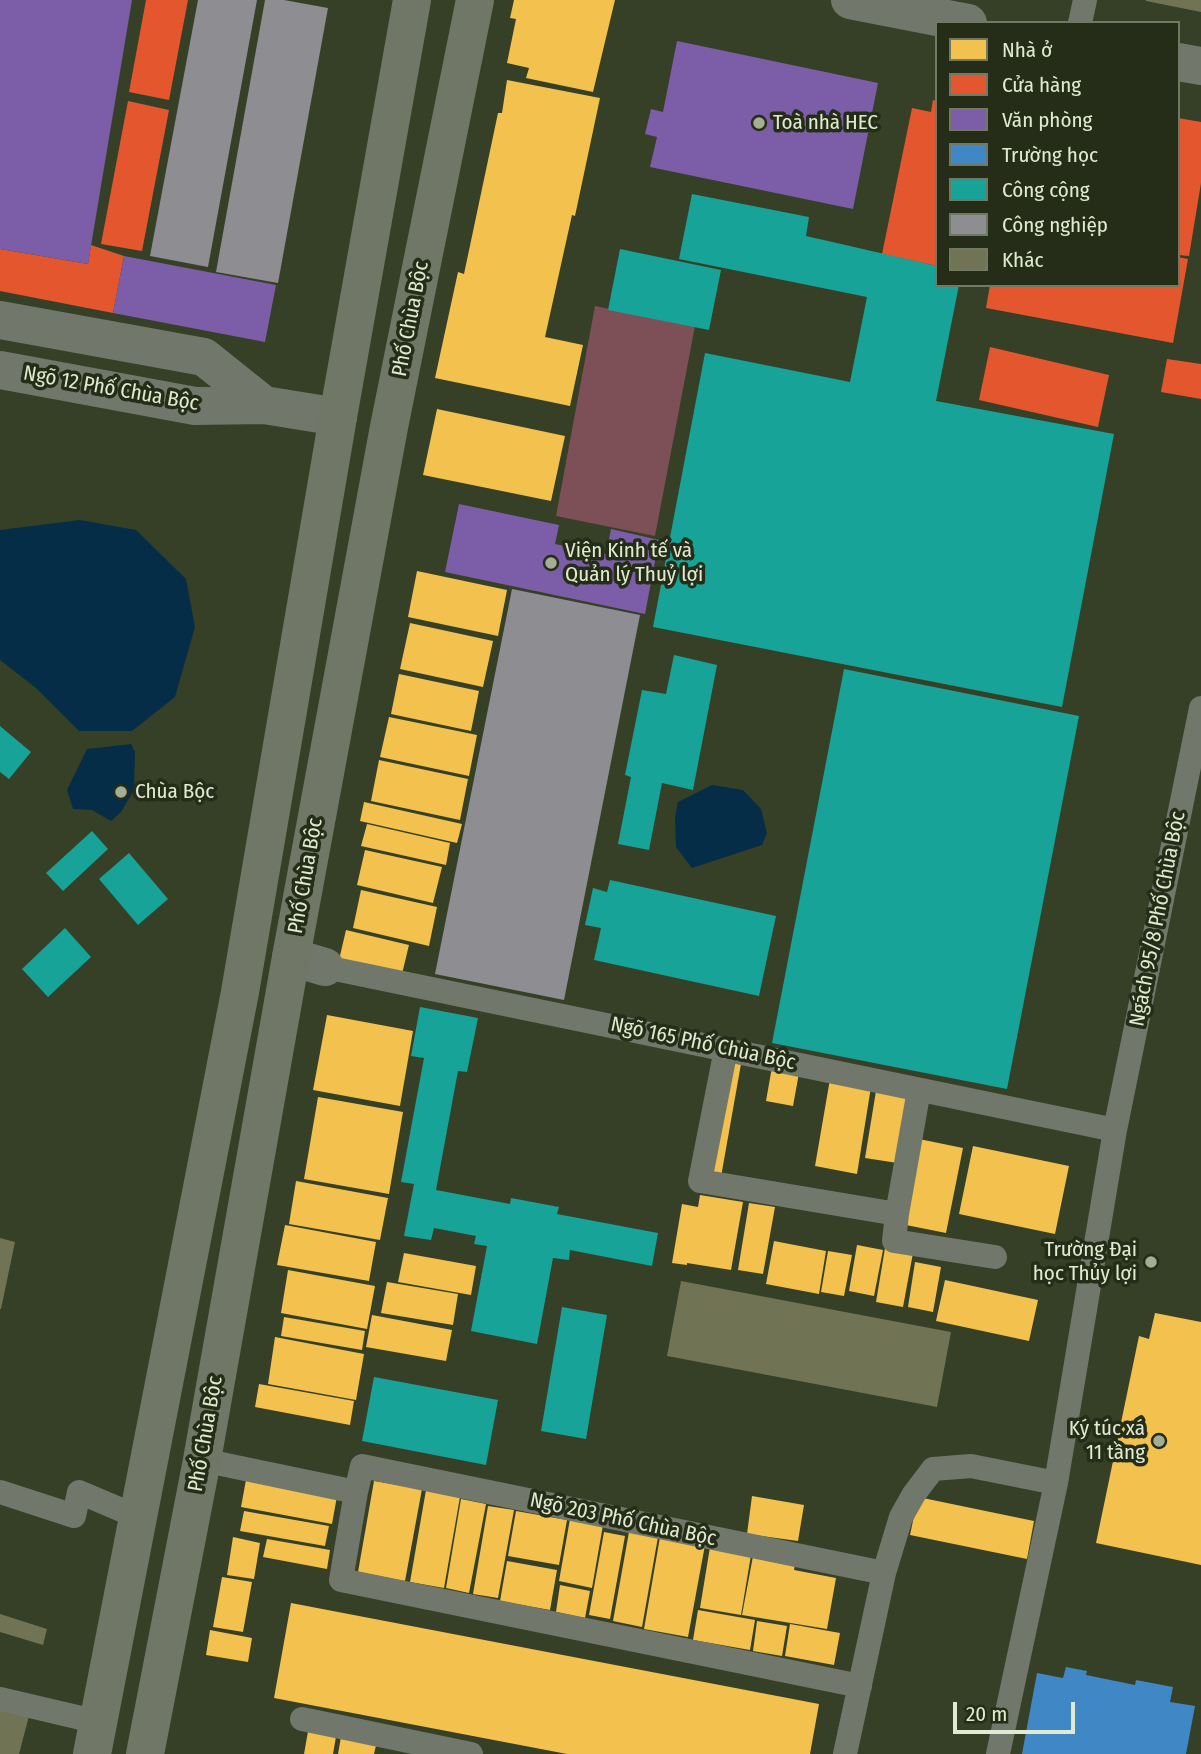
<!DOCTYPE html>
<html>
<head>
<meta charset="utf-8">
<style>
	body { margin:0 }
	#map { position:relative; width:1201px; height:1754px; overflow:hidden; background:#364026; font-family:"Fira Sans Condensed",sans-serif }
	canvas { display:block }
	.legend { position:absolute; left:935px; top:21px; width:245px; height:266px; box-sizing:border-box; background:#252d19; border:2px solid #707962; margin:0; padding:9px 12px; list-style:none; font-size:21px; color:#e0ead0 }
	.legend li { display:flex; align-items:center; gap:14px; height:35px }
	.legend b { width:35px; border:2px solid #707962 }
	.scale { position:absolute; left:953px; top:1702px; width:122px; height:32px; box-sizing:border-box; border:4px solid #e0ead0; border-top:0; padding-left:9px; font-size:21px; line-height:24px; white-space:nowrap; color:#e0ead0; -webkit-text-stroke:5px #252d19; paint-order:stroke }
</style>
</head>
<body>
<div id="map">
<canvas width="1201" height="1754"></canvas>
<ul class="legend">
<li><b style="height:19px;background:#f2c14e"></b>Nhà ở</li>
<li><b style="height:19px;background:#e4572e"></b>Cửa hàng</li>
<li><b style="height:19px;background:#7b5ea7"></b>Văn phòng</li>
<li><b style="height:19px;background:#3f88c5"></b>Trường học</li>
<li><b style="height:19px;background:#17a398"></b>Công cộng</li>
<li><b style="height:19px;background:#8d8d92"></b>Công nghiệp</li>
<li><b style="height:19px;background:#707354"></b>Khác</li>
</ul>
<div class="scale">20 m</div>
</div>
<script>
const ctx = document.querySelector('canvas').getContext('2d');
ctx.lineJoin = 'round';
function paint(path, color) {
  ctx.fillStyle = color;
  ctx.fill(path, 'evenodd');
}
function poly(rows) {
  const path = new Path2D();
  for (const r of rows) {
    path.moveTo(r[0], r[1]);
    for (let i = 2; i < r.length; i += 2) path.lineTo(r[i], r[i + 1]);
  }
  return path;
}
function strokePath(path, color, width, dash) {
  ctx.strokeStyle = color;
  ctx.lineWidth = width;
  ctx.lineCap = dash ? 'butt' : 'round';
  ctx.setLineDash(dash || []);
  ctx.stroke(path);
}
function write(font, color, halo, rows, align = 'center') {
  ctx.font = font + ' "Fira Sans Condensed",sans-serif';
  ctx.lineWidth = 7;
  ctx.setLineDash([]);
  ctx.textBaseline = 'middle';
  ctx.strokeStyle = halo;
  ctx.fillStyle = color;
  for (const [text, x, y, turn = 0] of rows) {
    ctx.save();
    ctx.translate(x, y);
    ctx.rotate((+turn || 0) * Math.PI / 180);
    ctx.textAlign = isNaN(turn) ? turn : align;
    if (halo) ctx.strokeText(text, 0, 0);
    ctx.fillText(text, 0, 0);
    ctx.restore();
  }
}
const green = poly([
	[595,306,695,326,655,536,556,516]
]);
const water = poly([
	[80,520,136,530,186,579,195,627,175,697,132,731,79,731,36,688,0,660,0,530],
	[131,744,135,752,134,790,121,812,111,821,92,810,73,809,67,790,87,749],
	[712,785,743,790,761,809,767,833,762,845,692,868,676,847,675,817,678,802]
]);
const homes = poly([
	[514,0,615,0,593,92,526,78,529,68,507,63,516,19,510,18],
	[507,80,600,98,575,216,572,215,545,337,583,345,570,406,435,378,458,272,464,274,498,113,502,113],
	[437,409,565,436,551,501,423,475],
	[417,571,507,590,498,636,408,617],
	[410,623,493,641,483,687,400,669],
	[399,674,479,691,471,731,391,714],
	[389,717,477,735,469,776,380,757],
	[379,760,468,779,460,820,371,801],
	[364,802,462,824,457,843,360,821],
	[367,824,450,843,446,865,361,846],
	[365,850,442,867,433,903,357,885],
	[361,890,437,907,429,946,353,928],
	[346,930,409,945,402,974,339,960],
	[327,1015,413,1031,400,1106,313,1090],
	[724,1061,741,1064,721,1177,705,1174],
	[772,1067,799,1073,793,1106,766,1101],
	[830,1079,871,1087,857,1174,815,1166],
	[876,1091,915,1097,904,1164,865,1158],
	[318,1097,403,1112,389,1194,304,1179],
	[919,1139,963,1148,946,1233,901,1224],
	[973,1146,1069,1166,1055,1234,959,1214],
	[296,1181,388,1198,380,1240,289,1224],
	[700,1195,743,1202,731,1270,687,1263,687,1265,672,1263,682,1204,698,1207],
	[749,1203,775,1207,763,1274,738,1270],
	[285,1225,376,1242,369,1281,277,1265],
	[774,1241,826,1251,819,1294,766,1284],
	[857,1245,883,1250,874,1296,849,1291],
	[885,1248,913,1253,903,1307,876,1302],
	[828,1251,852,1255,844,1296,821,1292],
	[404,1253,476,1266,471,1295,398,1282],
	[915,1262,941,1267,933,1312,908,1307],
	[288,1270,375,1286,367,1329,281,1313],
	[945,1280,1038,1300,1029,1341,936,1321],
	[387,1282,458,1294,453,1325,381,1313],
	[1155,1313,1201,1322,1201,1565,1096,1543,1139,1336,1149,1339],
	[372,1315,452,1330,446,1361,366,1347],
	[284,1317,365,1331,362,1350,281,1336],
	[275,1337,364,1354,356,1400,268,1384],
	[259,1384,354,1401,350,1425,255,1407],
	[248,1469,339,1485,332,1524,241,1507],
	[374,1481,422,1489,405,1581,358,1572],
	[426,1490,460,1497,444,1588,410,1582],
	[752,1496,804,1505,798,1541,747,1534],
	[918,1497,1034,1521,1027,1559,910,1535],
	[461,1499,486,1504,469,1593,446,1588],
	[488,1506,514,1510,498,1598,473,1594],
	[244,1511,329,1526,325,1546,240,1531],
	[516,1511,567,1520,559,1565,508,1556],
	[570,1519,603,1525,592,1588,559,1581],
	[604,1532,625,1536,610,1619,589,1615],
	[629,1532,658,1537,642,1627,613,1621],
	[233,1537,260,1543,254,1579,227,1575],
	[660,1537,705,1545,688,1637,644,1629],
	[267,1539,330,1550,327,1569,263,1557],
	[710,1547,751,1555,741,1615,700,1608],
	[753,1556,795,1564,794,1570,836,1578,827,1629,742,1615],
	[507,1561,557,1570,550,1610,500,1601],
	[222,1577,252,1582,243,1632,213,1627],
	[560,1585,590,1591,585,1618,556,1612],
	[291,1603,819,1704,810,1754,567,1754,274,1698],
	[698,1610,755,1620,750,1650,693,1640],
	[757,1621,787,1626,782,1656,753,1651],
	[790,1624,840,1633,834,1665,785,1656],
	[210,1630,252,1638,248,1662,206,1655],
	[309,1726,337,1731,333,1754,304,1754],
	[342,1731,378,1737,374,1754,338,1754]
]);
const shops = poly([
	[146,0,188,0,169,100,129,92],
	[933,100,937,101,937,266,882,254,912,108,931,112],
	[128,101,169,110,142,251,101,244],
	[1178,118,1201,122,1201,183,1189,256,1178,255],
	[91,245,124,256,113,313,0,291,0,249,88,264],
	[1178,257,1188,259,1173,343,986,308,990,285,1178,285],
	[990,347,1109,375,1098,427,979,400],
	[1167,359,1201,364,1201,399,1161,392]
]);
const offices = poly([
	[0,0,132,0,88,264,0,249],
	[677,41,878,83,853,209,650,167,657,137,645,134,651,109,663,112],
	[124,256,276,285,265,342,113,313],
	[459,504,559,525,555,544,606,554,611,529,659,540,645,614,445,572]
]);
const schools = poly([
	[1066,1667,1087,1671,1086,1675,1135,1685,1136,1680,1173,1687,1170,1702,1195,1706,1186,1754,1022,1754,1037,1673,1063,1678]
]);
const public = poly([
	[692,194,809,217,806,236,937,266,937,285,959,285,936,401,1114,434,1062,707,653,627,705,353,850,382,867,297,679,259],
	[620,249,721,270,709,330,608,310],
	[674,655,717,665,693,790,662,783,649,850,618,844,631,777,625,775,642,690,666,694],
	[844,669,1079,716,1007,1089,772,1043],
	[0,726,31,752,9,779,0,772],
	[92,831,108,849,63,891,46,873],
	[129,853,168,899,138,925,99,879],
	[610,880,776,916,759,996,594,960,601,928,585,925,593,888,607,892],
	[65,928,91,957,48,997,22,969],
	[420,1007,478,1018,467,1072,458,1071,436,1190,510,1204,511,1198,559,1207,557,1214,658,1233,652,1266,570,1250,569,1260,553,1258,537,1344,471,1331,487,1246,474,1244,476,1236,434,1228,431,1240,404,1236,414,1184,401,1182,424,1058,411,1056],
	[562,1307,607,1315,586,1439,541,1431],
	[374,1377,498,1400,486,1465,362,1441]
]);
const industry = poly([
	[198,0,257,0,208,267,150,256],
	[265,0,284,0,328,8,278,283,216,272],
	[512,589,640,615,564,1000,435,974]
]);
const building = poly([
	[1146,0,1201,0,1201,12,1146,1],
	[0,1238,15,1242,1,1309,0,1309],
	[681,1281,951,1332,937,1407,667,1356],
	[0,1614,47,1629,43,1645,0,1632],
	[0,1708,29,1716,19,1754,0,1754]
]);
const lane = poly([
	[1080,23,1085,0],
	[325,967,1115,1130],
	[726,1049,700,1181,897,1214,919,1090],
	[897,1214,894,1241,995,1257],
	[202,1460,356,1492],
	[0,1492,74,1516,79,1492,138,1517],
	[860,1686,341,1580,356,1492,362,1466,884,1573],
	[0,1699,98,1722],
	[302,1719,471,1754],
	[845,1754,884,1573,901,1517,914,1494,933,1469,971,1466,1056,1483],
	[998,1754,1056,1483,1115,1130,1201,708]
]);
const street = poly([
	[850,0,968,23],
	[1178,62,1201,66],
	[0,320,204,357,264,405],
	[0,370,195,406,264,405,338,417],
	[291,957,325,967]
]);
const primary = poly([
	[92,1754,240,992,338,417,412,0],
	[145,1754,202,1460,291,957,389,427,475,0]
]);
const markers = [
	[759,123,7,"#a4ae94"],
	[551,563,7,"#a4ae94"],
	[121,792,7,"#a4ae94"],
	[1151,1262,7,"#a4ae94"],
	[1159,1441,7,"#a4ae94"]
];
const poiNames = [
	["Toà nhà HEC",773,123],
	["Viện Kinh tế và",565,551],
	["Quản lý Thuỷ lợi",565,575],
	["Chùa Bộc",135,792],
	["Trường Đại",1137,1250,"right"],
	["học Thủy lợi",1137,1274,"right"],
	["Ký túc xá",1145,1429,"right"],
	["11 tầng",1145,1453,"right"]
];
const streetNames = [
	["Phố Chùa Bộc",411,319,-79],
	["Ngõ 12 Phố Chùa Bộc",111,389,10],
	["Phố Chùa Bộc",306,876,-80],
	["Ngách 95/8 Phố Chùa Bộc",1158,919,-79],
	["Ngõ 165 Phố Chùa Bộc",703,1044,12],
	["Phố Chùa Bộc",206,1434,-80],
	["Ngõ 203 Phố Chùa Bộc",623,1520,12]
];
paint(green, '#7d4f56');
paint(water, '#052d47');
paint(homes, '#f2c14e');
paint(shops, '#e4572e');
paint(offices, '#7b5ea7');
paint(schools, '#3f88c5');
paint(public, '#17a398');
paint(industry, '#8d8d92');
paint(building, '#707354');
strokePath(lane, '#72776b', 24);
strokePath(street, '#72776b', 38);
strokePath(primary, '#707766', 38);
for (const [x, y, r, color] of markers) {
  const dot = new Path2D();
  dot.arc(x, y, r, 0, 2 * Math.PI);
  ctx.fillStyle = color;
  ctx.fill(dot);
  strokePath(dot, '#252d19', 2.5);
}
write('21px', '#e0ead0', '#252d19', poiNames, 'left');
write('21px', '#e0ead0', '#252d19', streetNames);
</script>
</body>
</html>
